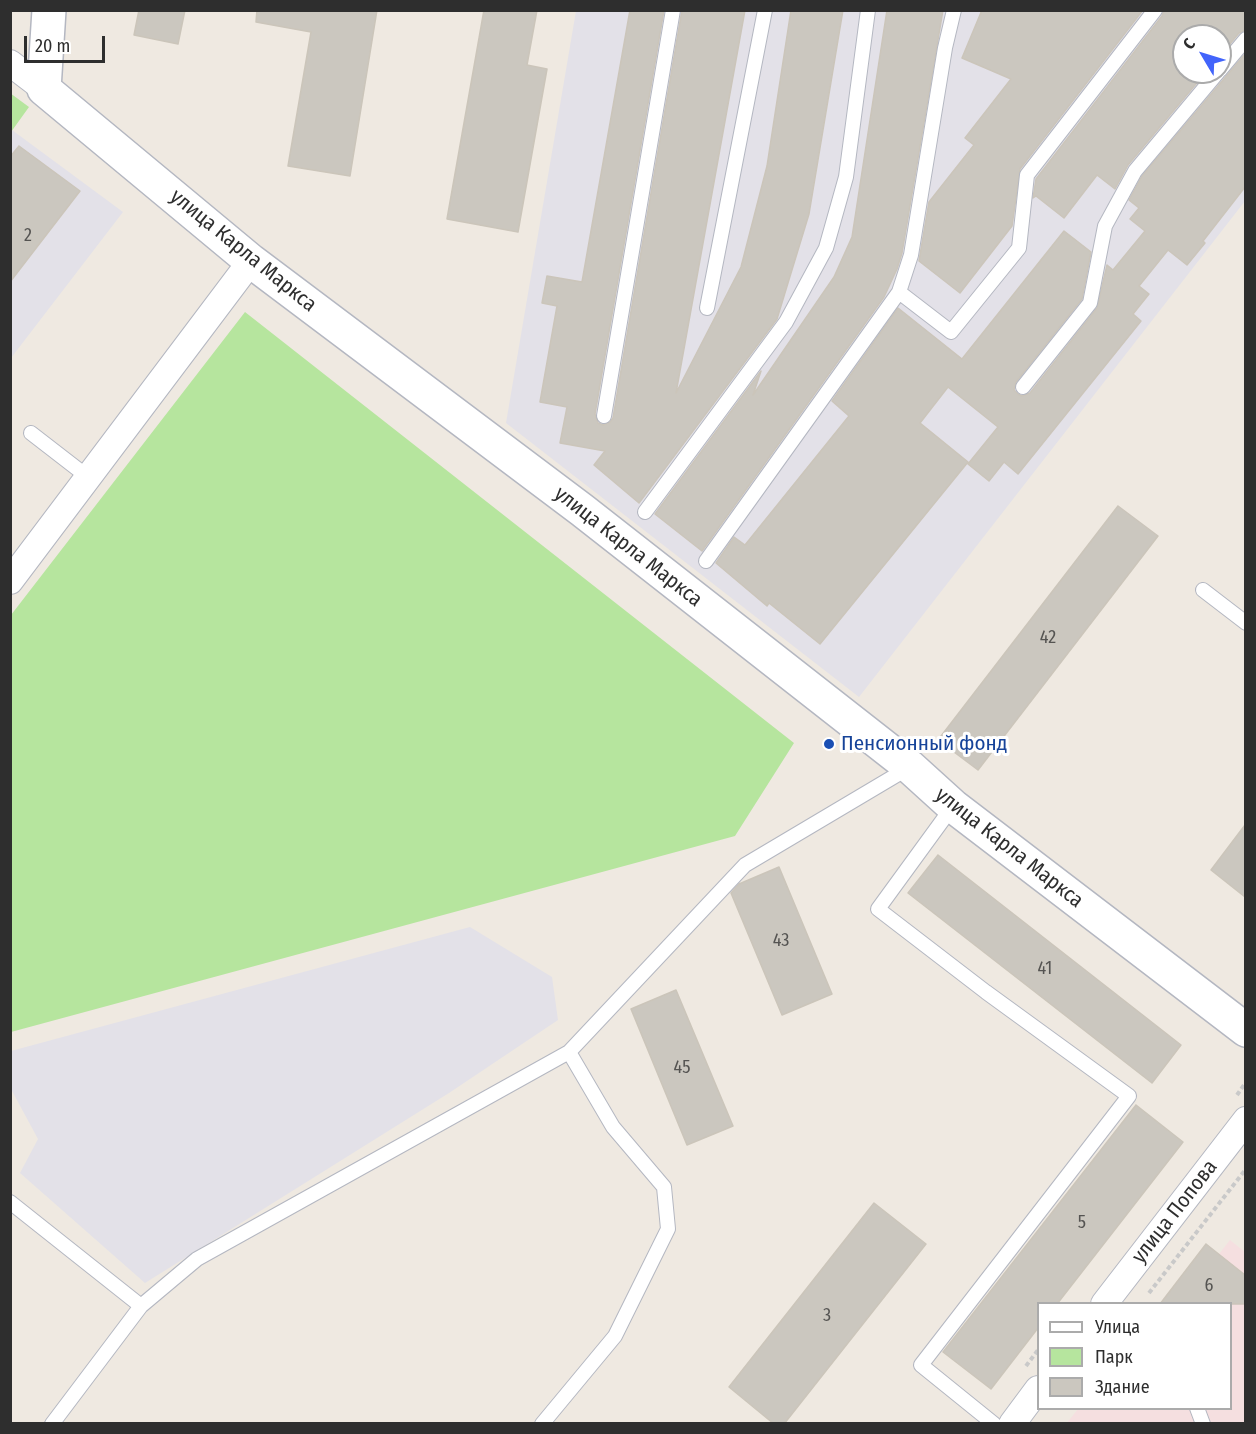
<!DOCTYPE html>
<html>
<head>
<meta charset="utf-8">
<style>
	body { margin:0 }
	#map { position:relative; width:1256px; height:1434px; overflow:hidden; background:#efe9e1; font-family:"Fira Sans Condensed",sans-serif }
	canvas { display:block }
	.frame { position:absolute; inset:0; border:12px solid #2e2e2e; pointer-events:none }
	.legend { position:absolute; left:1037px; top:1302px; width:195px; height:108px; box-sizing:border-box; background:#fff; border:2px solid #ababab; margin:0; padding:8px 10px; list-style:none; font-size:18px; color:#2e2e2e }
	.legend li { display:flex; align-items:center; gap:12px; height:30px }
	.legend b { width:30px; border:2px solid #ababab }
	.north { position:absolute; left:1172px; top:24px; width:60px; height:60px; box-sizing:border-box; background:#fff; border:2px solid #ababab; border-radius:50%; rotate:308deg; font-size:16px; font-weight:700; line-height:24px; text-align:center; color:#2e2e2e }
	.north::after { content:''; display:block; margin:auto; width:21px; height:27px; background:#4264fb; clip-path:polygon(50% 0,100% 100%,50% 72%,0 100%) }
	.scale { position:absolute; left:24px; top:36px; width:81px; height:27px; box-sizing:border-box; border:3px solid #2e2e2e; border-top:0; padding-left:8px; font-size:18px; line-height:21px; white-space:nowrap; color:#2e2e2e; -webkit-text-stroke:4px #fff; paint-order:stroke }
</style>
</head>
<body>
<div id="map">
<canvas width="1256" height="1434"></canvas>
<div class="frame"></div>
<ul class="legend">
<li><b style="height:8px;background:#fff"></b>Улица</li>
<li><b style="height:16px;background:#b6e59e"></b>Парк</li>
<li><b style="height:16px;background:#cbc7bf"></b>Здание</li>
</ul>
<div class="north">С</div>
<div class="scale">20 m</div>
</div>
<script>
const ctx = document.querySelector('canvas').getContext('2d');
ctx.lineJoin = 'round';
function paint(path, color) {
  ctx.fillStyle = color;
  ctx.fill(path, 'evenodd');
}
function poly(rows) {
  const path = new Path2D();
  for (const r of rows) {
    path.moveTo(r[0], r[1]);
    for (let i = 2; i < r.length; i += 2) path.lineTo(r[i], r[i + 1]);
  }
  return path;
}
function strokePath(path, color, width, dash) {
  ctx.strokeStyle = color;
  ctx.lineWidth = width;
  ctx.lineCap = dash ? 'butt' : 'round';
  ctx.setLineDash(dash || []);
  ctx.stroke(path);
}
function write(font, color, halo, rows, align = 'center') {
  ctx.font = font + ' "Fira Sans Condensed",sans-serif';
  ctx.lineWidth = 6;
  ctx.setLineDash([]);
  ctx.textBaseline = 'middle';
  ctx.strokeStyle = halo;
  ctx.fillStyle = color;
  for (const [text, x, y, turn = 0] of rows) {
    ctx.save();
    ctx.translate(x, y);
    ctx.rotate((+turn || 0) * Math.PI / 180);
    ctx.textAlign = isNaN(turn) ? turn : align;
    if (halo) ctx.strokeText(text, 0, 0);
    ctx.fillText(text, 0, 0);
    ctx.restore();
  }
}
const industrial = poly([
	[576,11,1245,11,1245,201,859,697,506,423],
	[1184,36,1220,36,1220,72,1184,72],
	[12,130,123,212,11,358,10,132],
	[470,927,552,977,558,1020,449,1093,145,1283,20,1173,38,1139,11,1089,11,1051]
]);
const medical = poly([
	[1230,1240,1245,1252,1245,1423,1066,1424,1078,1409,1230,1408,1230,1304,1160,1303,1206,1244,1219,1254]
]);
const green = poly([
	[10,93,29,107,11,132,10,132],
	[245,312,794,743,735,836,11,1032,11,615]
]);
const building = poly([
	[139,10,185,10,178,44,134,35,139,10],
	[257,10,377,10,350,176,288,166,311,32,256,22,257,10],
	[484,10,537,10,527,65,547,69,518,232,447,219,484,10],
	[630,10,664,10,595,414,598,423,603,425,610,422,613,418,682,10,745,10,676,393,741,267,767,166,791,10,843,10,809,214,777,319,639,503,594,465,605,451,560,443,567,407,540,402,557,306,542,303,547,276,582,282,630,10],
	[887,10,943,10,902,253,897,269,884,297,702,551,655,514,761,371,753,395,834,277,852,237,887,10],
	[982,10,1143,10,1020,169,1012,226,960,293,919,261,929,202,974,145,965,138,1011,79,962,58,982,10],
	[1164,10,1245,10,1245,30,1239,33,1220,56,1220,36,1184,36,1184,72,1206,72,1128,165,1115,189,1097,175,1064,218,1036,196,1033,198,1036,179,1162,16,1164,10],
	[1245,54,1245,187,1203,241,1205,243,1187,265,1168,250,1139,286,1149,294,1133,314,1141,321,1018,474,1004,462,989,481,968,464,998,427,948,387,920,423,968,462,820,644,769,603,767,606,716,563,734,537,745,545,849,416,832,401,898,308,962,359,1064,231,1091,252,1082,299,1016,382,1014,390,1018,394,1022,396,1030,393,1097,308,1107,265,1113,270,1145,231,1130,219,1139,208,1129,200,1142,176,1245,54],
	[19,146,80,191,10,282,10,157,19,146],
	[1118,506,1158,536,978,770,938,740,1118,506],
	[1245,825,1245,897,1211,870,1245,825],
	[938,855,1181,1045,1152,1083,908,893,938,855],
	[779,867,832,994,782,1015,731,893,739,884,779,867],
	[676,990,733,1126,687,1145,631,1009,676,990],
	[1136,1105,1183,1142,1057,1304,1038,1304,1038,1328,991,1389,943,1352,1136,1105],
	[874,1203,926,1244,784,1424,774,1424,729,1387,874,1203],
	[1206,1244,1245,1275,1245,1304,1160,1304,1206,1244]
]);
const path = poly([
	[1237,1095,1246,1082],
	[1149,1293,1246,1169],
	[1026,1366,1038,1350]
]);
const lane = poly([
	[1220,70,1246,39],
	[899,292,951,332,1019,248,1027,175,1155,10],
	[707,308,765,10],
	[1023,387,1090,303,1105,226,1135,171,1218,72],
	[604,416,673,10],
	[31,433,84,474,90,476],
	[645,512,786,322,826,248,846,177,868,10],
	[706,561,899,292,911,255,945,48,954,10],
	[1203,590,1246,623],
	[953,806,878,909,986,992,1129,1096,921,1365,994,1424],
	[10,1202,141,1306],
	[1197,1408,1203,1424],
	[52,1424,141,1306,197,1259,569,1052,745,865,910,767],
	[542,1424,615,1336,668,1229,664,1187,613,1127,569,1052]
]);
const street = poly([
	[10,63,44,89],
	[10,581,251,261],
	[1104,1304,1246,1120],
	[1012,1424,1038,1389]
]);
const secondary = poly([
	[49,10,44,89,251,261,582,510,910,767,953,806,1246,1030]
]);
const markers = [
	[829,744,6,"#1a4fb4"]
];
const numberNames = [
	["2",28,236],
	["42",1048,638],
	["43",781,941],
	["41",1045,969],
	["45",682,1068],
	["5",1082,1223],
	["6",1209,1286],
	["3",827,1316]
];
const streetNames = [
	["улица Карла Маркса",243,251,39],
	["улица Карла Маркса",628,547,38],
	["улица Карла Маркса",1009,848,38],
	["улица Попова",1175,1212,-52]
];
const transitNames = [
	["Пенсионный фонд",841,744]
];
paint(industrial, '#e3e1e8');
paint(medical, '#f5dfe0');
paint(green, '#b6e59e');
paint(building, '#cbc7bf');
strokePath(building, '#cbc5ba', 1.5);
strokePath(lane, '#b4b7c1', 16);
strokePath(street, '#b4b7c1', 28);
strokePath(secondary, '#b4b7c1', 36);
strokePath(path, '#c9c9c9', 4, [4.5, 3]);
strokePath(lane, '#fff', 14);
strokePath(street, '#fff', 26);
strokePath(secondary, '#fff', 33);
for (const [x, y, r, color] of markers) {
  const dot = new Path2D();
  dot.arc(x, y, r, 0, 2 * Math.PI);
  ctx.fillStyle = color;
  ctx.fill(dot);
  strokePath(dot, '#fff', 2);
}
write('18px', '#555452', null, numberNames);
write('21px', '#2e2e2e', '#fff', streetNames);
write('21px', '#164399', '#fff', transitNames, 'left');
</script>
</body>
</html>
